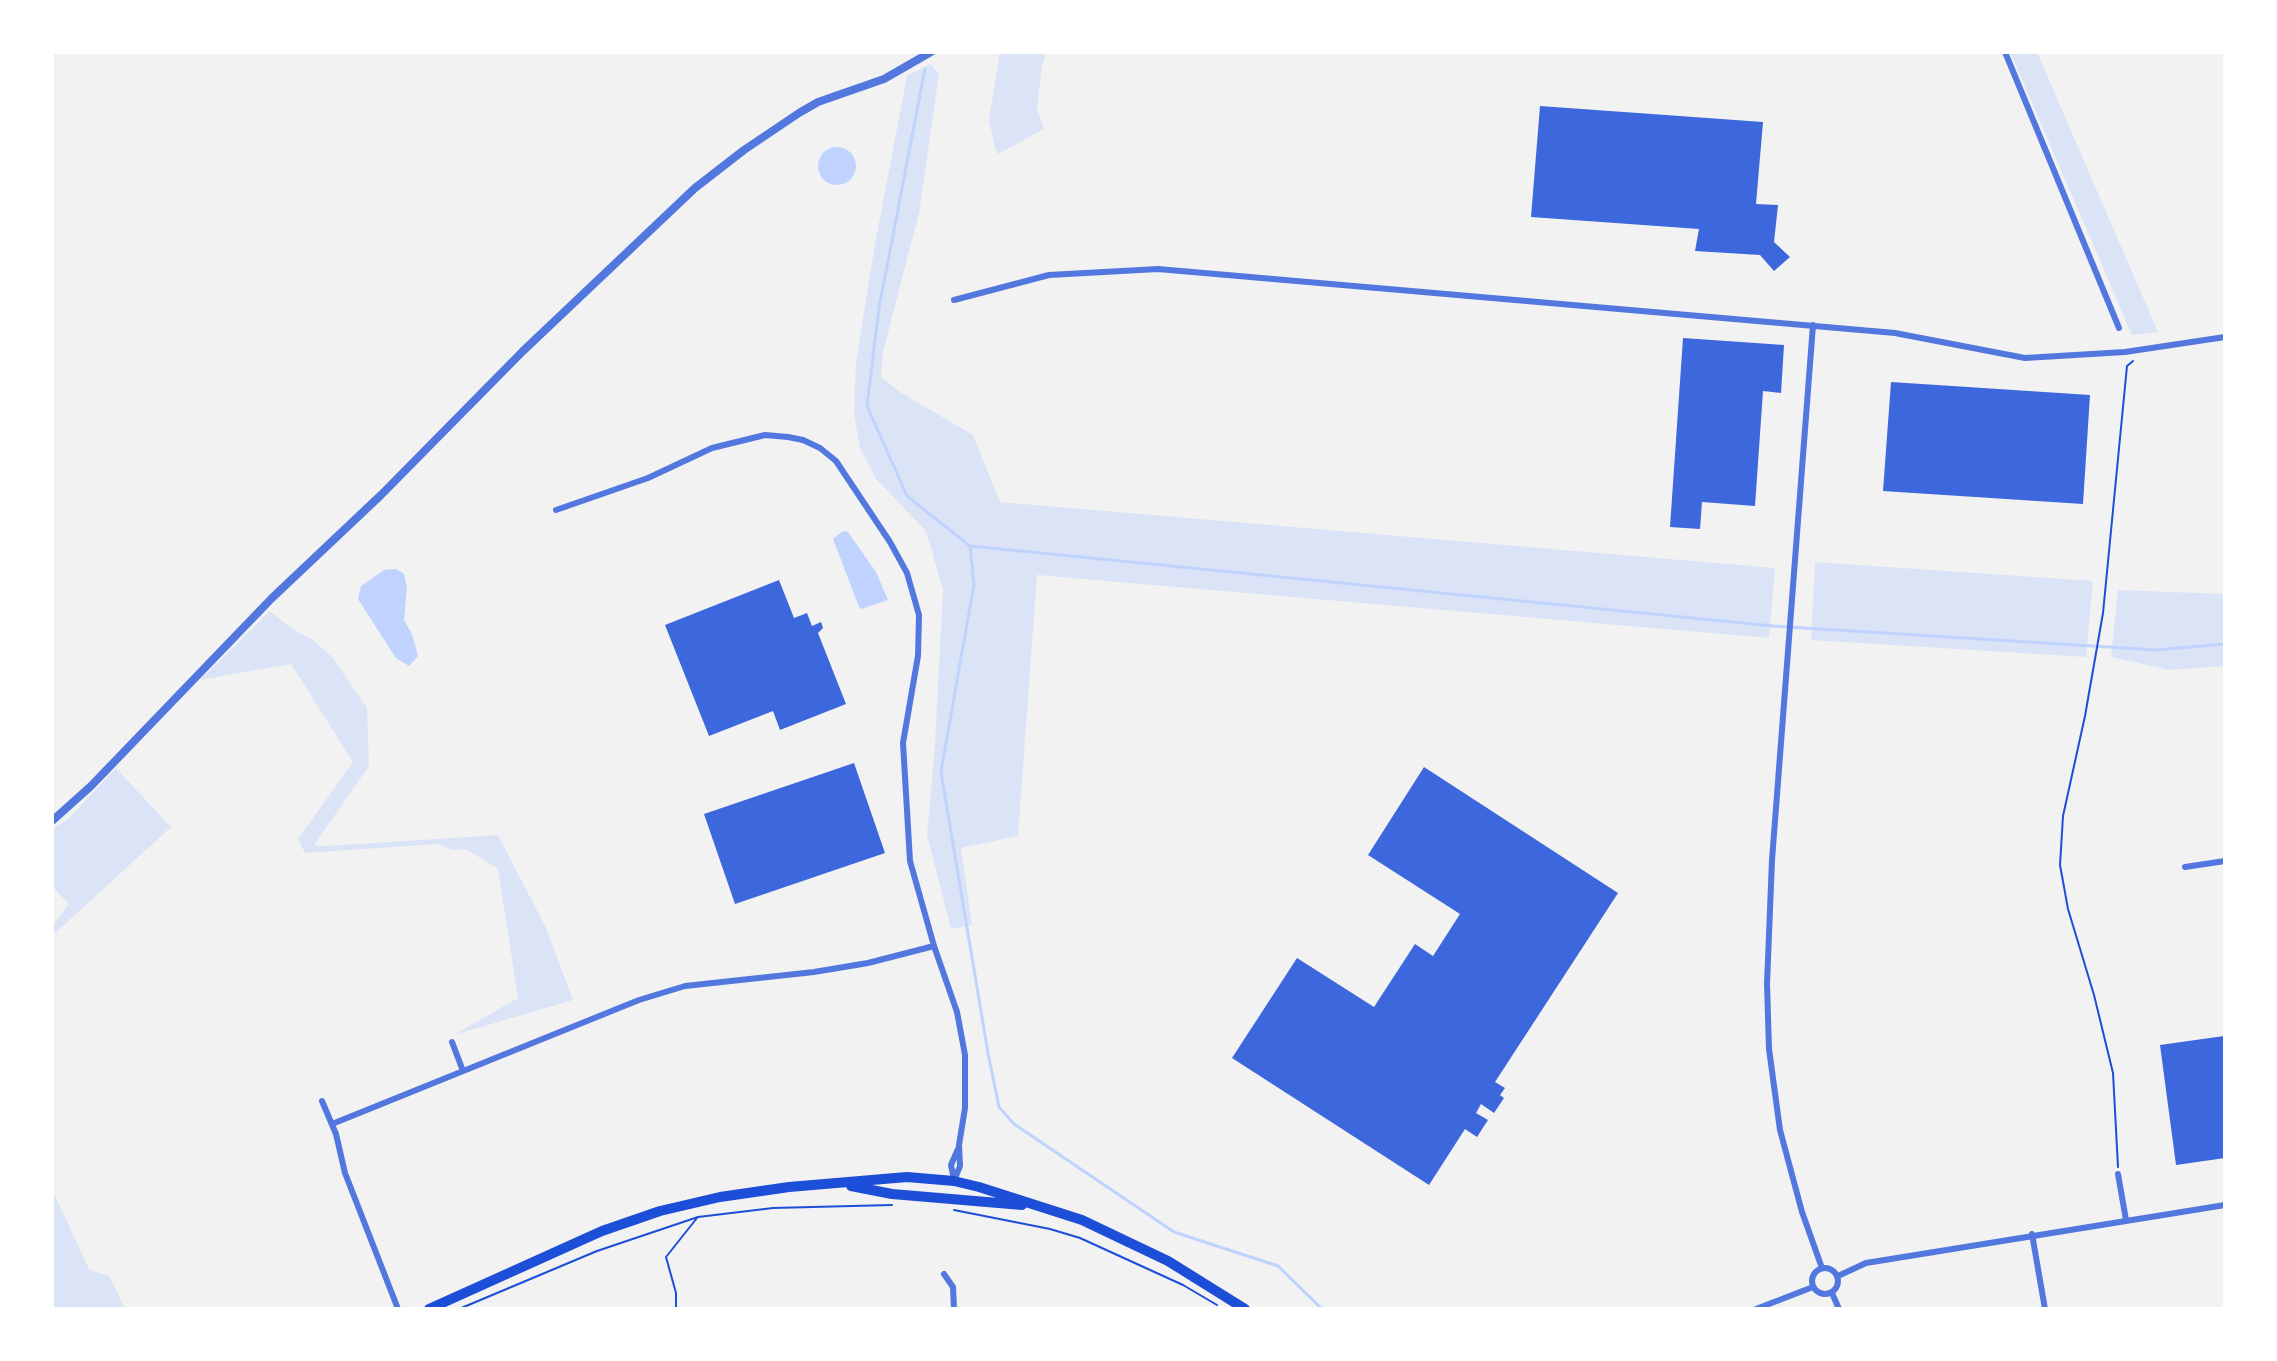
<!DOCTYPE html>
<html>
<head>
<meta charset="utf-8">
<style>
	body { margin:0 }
	#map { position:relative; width:2277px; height:1361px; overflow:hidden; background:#f2f2f2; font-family:"Public Sans",sans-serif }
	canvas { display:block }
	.frame { position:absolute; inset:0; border:54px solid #fff; pointer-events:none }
</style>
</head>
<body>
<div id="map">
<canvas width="2277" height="1361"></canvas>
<div class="frame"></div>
</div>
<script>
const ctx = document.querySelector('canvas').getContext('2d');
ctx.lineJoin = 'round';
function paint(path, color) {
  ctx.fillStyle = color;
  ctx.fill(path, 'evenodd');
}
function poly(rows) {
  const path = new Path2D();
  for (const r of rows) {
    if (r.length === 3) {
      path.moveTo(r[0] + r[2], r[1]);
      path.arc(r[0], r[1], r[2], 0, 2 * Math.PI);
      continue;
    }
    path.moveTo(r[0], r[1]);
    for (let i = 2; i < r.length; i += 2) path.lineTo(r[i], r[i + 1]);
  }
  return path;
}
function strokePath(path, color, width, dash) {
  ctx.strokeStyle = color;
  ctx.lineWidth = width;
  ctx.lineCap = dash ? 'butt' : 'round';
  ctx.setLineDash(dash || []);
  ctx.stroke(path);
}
const green = poly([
	[1000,52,1046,52,1042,66,1037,110,1044,129,998,154,995,149,989,120],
	[2010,52,2037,52,2158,332,2132,335],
	[930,64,939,73,919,213,883,352,881,377,900,392,973,435,1000,502,1775,568,1769,638,1037,575,1018,836,961,848,972,925,951,929,927,835,935,743,943,590,926,531,876,479,860,448,854,414,856,362,875,244,907,76],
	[1815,562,2093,581,2086,657,1811,640],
	[2118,590,2225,594,2225,666,2169,670,2111,657],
	[270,611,291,628,313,640,332,657,367,708,369,766,314,845,327,846,498,835,546,928,573,1000,454,1035,518,998,498,869,466,849,452,850,438,844,305,853,298,839,353,762,291,664,200,680],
	[116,768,171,827,52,936,52,926,69,904,52,886,52,830,69,818],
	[52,1189,89,1269,110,1277,125,1309,52,1309]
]);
const water = poly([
	[837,166,19],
	[843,531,848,532,876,572,888,600,861,609,859,607,833,539],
	[396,569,404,574,407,588,404,620,412,634,418,656,409,666,396,658,358,599,361,586,384,570]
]);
const stream = poly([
	[925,69,879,308,867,406,907,496,970,546,1773,626,2156,650,2225,644],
	[970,546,974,584,941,772,988,1053,999,1107,1014,1124,1174,1232,1278,1266,1322,1309]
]);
const building = poly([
	[1540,106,1763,122,1756,204,1778,205,1774,242,1790,257,1774,271,1760,255,1695,251,1699,229,1531,217],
	[1683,338,1784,345,1781,393,1763,391,1755,506,1702,502,1700,529,1670,527],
	[1891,382,2090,395,2083,504,1883,491],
	[779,580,794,618,807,613,812,626,821,622,823,628,818,633,846,704,780,730,773,711,709,736,665,625],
	[854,763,885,853,735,904,704,814],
	[1424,767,1618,893,1495,1082,1505,1088,1500,1095,1504,1098,1494,1113,1481,1104,1476,1113,1488,1120,1477,1137,1465,1129,1429,1185,1232,1058,1297,958,1374,1007,1415,944,1433,956,1460,914,1368,855],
	[2224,1036,2225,1158,2176,1165,2160,1045]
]);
const path = poly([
	[2118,1167,2113,1073,2094,995,2068,909,2060,865,2063,816,2085,716,2103,613,2127,366,2133,361],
	[954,1210,1050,1229,1080,1238,1183,1285,1217,1305],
	[459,1309,597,1251,698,1217,773,1208,892,1205],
	[676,1309,676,1293,666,1257,697,1218]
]);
const minor = poly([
	[2005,52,2119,328],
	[954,300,1049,275,1158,269,1895,333,2025,358,2125,352,2225,337],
	[1813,325,1772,860,1767,984,1769,1049,1780,1130,1802,1212,1822,1268],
	[556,510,648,478,712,448,765,435,788,437,803,440,820,448,836,461,890,542,907,573,919,615,918,656,903,743,910,861,934,946,957,1012,965,1055,965,1108,959,1145,960,1166,954,1181],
	[2185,867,2225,861],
	[452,1042,463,1071],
	[322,1101,336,1134,345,1173,398,1309],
	[332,1124,639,1000,685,986,814,972,868,963,934,946],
	[2118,1174,2126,1220],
	[954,1180,951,1165,958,1149],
	[2032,1234,2045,1309],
	[1825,1281,13],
	[944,1274,953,1287,954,1309],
	[1838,1276,1866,1263,2225,1205],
	[1832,1293,1839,1309],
	[1756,1309,1813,1287]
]);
const tertiary = poly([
	[52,821,91,786,272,598,381,495,523,351,695,188,744,150,799,113,818,102,884,79,931,52]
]);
const primary = poly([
	[851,1186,892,1194,1022,1205],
	[429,1309,602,1231,660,1211,720,1197,789,1187,907,1177,954,1181,979,1187,1082,1220,1168,1261,1245,1309]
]);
paint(green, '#dbe4f7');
paint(water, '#bfd3fe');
strokePath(stream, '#bfd3fe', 3);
paint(building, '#3d67dc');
strokePath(path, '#1d4ed8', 2);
strokePath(minor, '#5277de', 6);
strokePath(tertiary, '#5277de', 8);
strokePath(primary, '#1d4ed8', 10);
</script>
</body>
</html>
